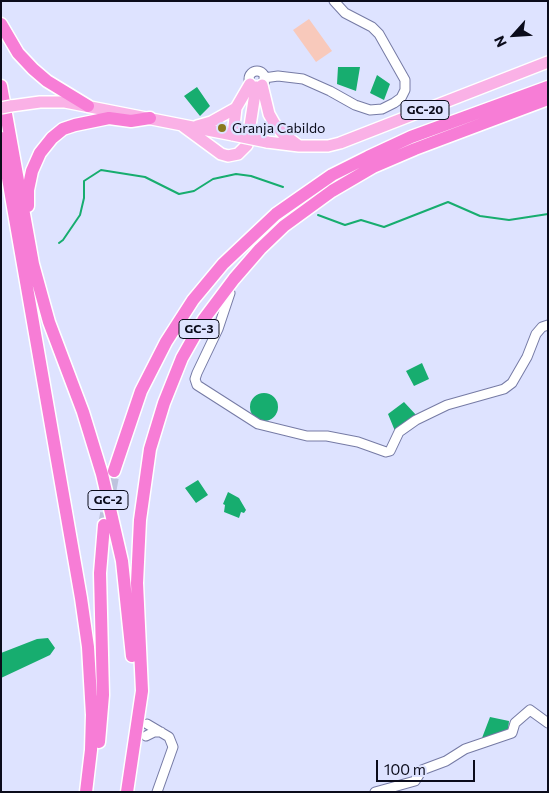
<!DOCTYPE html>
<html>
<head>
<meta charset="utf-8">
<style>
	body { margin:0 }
	#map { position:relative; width:549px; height:793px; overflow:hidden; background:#dee3ff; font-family:Commissioner,sans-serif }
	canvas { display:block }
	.frame { position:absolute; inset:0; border:2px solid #0b0c1b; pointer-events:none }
	.north { position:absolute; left:489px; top:10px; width:50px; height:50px; -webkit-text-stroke:4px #dee3ff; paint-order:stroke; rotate:244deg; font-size:14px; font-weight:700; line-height:20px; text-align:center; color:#0b0c1b }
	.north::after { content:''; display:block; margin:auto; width:18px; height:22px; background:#0b0c1b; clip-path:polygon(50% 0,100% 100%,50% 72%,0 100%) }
	.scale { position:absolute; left:376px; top:760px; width:99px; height:22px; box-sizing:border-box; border:2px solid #0b0c1b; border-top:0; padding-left:6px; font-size:15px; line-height:18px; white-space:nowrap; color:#0b0c1b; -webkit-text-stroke:4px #dee3ff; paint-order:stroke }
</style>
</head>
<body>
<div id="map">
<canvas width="549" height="793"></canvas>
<div class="frame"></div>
<div class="north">N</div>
<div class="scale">100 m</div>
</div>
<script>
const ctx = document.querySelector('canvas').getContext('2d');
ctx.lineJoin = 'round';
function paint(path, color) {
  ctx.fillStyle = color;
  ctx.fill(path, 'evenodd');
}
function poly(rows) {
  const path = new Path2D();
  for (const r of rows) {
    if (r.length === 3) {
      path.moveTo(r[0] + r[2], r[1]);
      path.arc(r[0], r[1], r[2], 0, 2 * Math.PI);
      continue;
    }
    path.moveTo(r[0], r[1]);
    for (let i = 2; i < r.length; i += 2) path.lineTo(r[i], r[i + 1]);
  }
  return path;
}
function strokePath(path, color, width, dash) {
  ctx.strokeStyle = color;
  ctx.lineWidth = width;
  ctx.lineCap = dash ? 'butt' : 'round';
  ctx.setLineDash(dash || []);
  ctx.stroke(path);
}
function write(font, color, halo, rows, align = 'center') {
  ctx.font = font + ' Commissioner,sans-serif';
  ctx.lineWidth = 4.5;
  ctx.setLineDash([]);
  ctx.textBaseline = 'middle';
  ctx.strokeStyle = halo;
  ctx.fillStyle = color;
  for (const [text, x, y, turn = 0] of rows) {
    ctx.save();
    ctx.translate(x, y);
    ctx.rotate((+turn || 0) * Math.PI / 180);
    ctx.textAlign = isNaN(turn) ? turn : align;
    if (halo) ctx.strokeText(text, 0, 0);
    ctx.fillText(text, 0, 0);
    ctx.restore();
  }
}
const green = poly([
	[309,19,332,51,316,62,293,30]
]);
const water = poly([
	[338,67,360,67,356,91,337,84],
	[377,75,390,84,384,100,370,93],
	[197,87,210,106,200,116,184,96],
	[422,363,429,379,414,386,406,371],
	[264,407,14],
	[404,402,417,416,395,431,388,414],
	[198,480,208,495,196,503,185,488],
	[228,492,239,498,246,510,244,513,241,512,239,518,224,512,225,505,223,504],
	[48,638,55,648,50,655,1,678,1,653,37,639],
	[490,717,509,721,508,731,482,738]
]);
const stream = poly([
	[318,215,345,225,361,220,384,227,448,202,480,216,509,220,548,214],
	[59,243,63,240,80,215,84,198,84,181,101,170,145,177,179,194,194,191,213,179,236,174,251,176,283,187]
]);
const highwayTunnel = poly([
	[104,525,114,471]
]);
const minor = poly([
	[257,79,8],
	[264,78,278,76,303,79,330,91,355,105,370,110,382,109,394,103,401,98,405,90,405,80,379,34,372,27,345,13,334,1],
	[230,293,218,329,197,373,195,379,197,385,258,424,307,436,327,436,358,442,386,452,390,451,399,432,416,420,447,405,504,389,512,383,527,357,536,334,542,327,548,325],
	[147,724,169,737,173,747,157,792],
	[146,736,154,732,161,732],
	[375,792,415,781,422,770,446,761,465,749,512,733,515,723,530,710,548,723]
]);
const major = poly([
	[262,85,269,114,274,123,283,134,299,146],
	[11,106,40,102,65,102,233,135,236,108,250,84],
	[183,126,221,154,228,156,238,154,247,145,256,87],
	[197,126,211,122,236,108],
	[267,142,299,146,328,146,340,143,548,62]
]);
const highway = poly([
	[1,24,18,53,33,69,47,81,88,106],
	[1,86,33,264,49,322,83,412,102,474,122,561,132,656],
	[1,138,81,598,88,647,92,715,91,750,86,792],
	[28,206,28,190,32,171,40,153,52,138,63,129,75,125,109,118,131,121,150,118],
	[114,471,141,391,166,342,193,300,223,264,276,214,332,175,368,157,411,137,548,87],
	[99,742,103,695,100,573,104,525],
	[127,792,142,691,137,583,140,520,150,449,164,403,182,358,204,319,234,279,260,249,284,226,332,191,373,167,415,149,548,99]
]);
const majorBridge = poly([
	[1,108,11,106],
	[233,135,267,142]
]);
const markers = [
	[222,128,5,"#89791d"]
];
const shields = [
	[425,110,48],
	[199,329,40],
	[108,500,40]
];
const shieldNames = [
	["GC-20",425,110],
	["GC-3",199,329],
	["GC-2",108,500]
];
const poiNames = [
	["Granja Cabildo",232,128]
];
paint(green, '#f8c9bb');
paint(water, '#17ad6f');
strokePath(stream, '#17ad6f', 2);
strokePath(highwayTunnel, '#bec3dd', 12, [12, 6]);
strokePath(minor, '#767ba5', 11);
strokePath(major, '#fff', 14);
strokePath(highway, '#fff', 15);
strokePath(minor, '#fff', 9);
strokePath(major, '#fab1e6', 11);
strokePath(highway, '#f77dd6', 12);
strokePath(majorBridge, '#fff', 14, []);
strokePath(majorBridge, '#fab1e6', 11);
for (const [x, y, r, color] of markers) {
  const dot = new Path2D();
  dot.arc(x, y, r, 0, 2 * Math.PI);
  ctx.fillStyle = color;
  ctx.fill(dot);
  strokePath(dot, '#dee3ff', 2);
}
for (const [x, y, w] of shields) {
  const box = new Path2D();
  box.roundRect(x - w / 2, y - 9.5, w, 19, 4);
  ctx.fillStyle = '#dee3ff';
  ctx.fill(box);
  strokePath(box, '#0b0c1b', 1);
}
write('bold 12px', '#0b0c1b', null, shieldNames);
write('14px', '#0b0c1b', '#dee3ff', poiNames, 'left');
</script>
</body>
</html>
